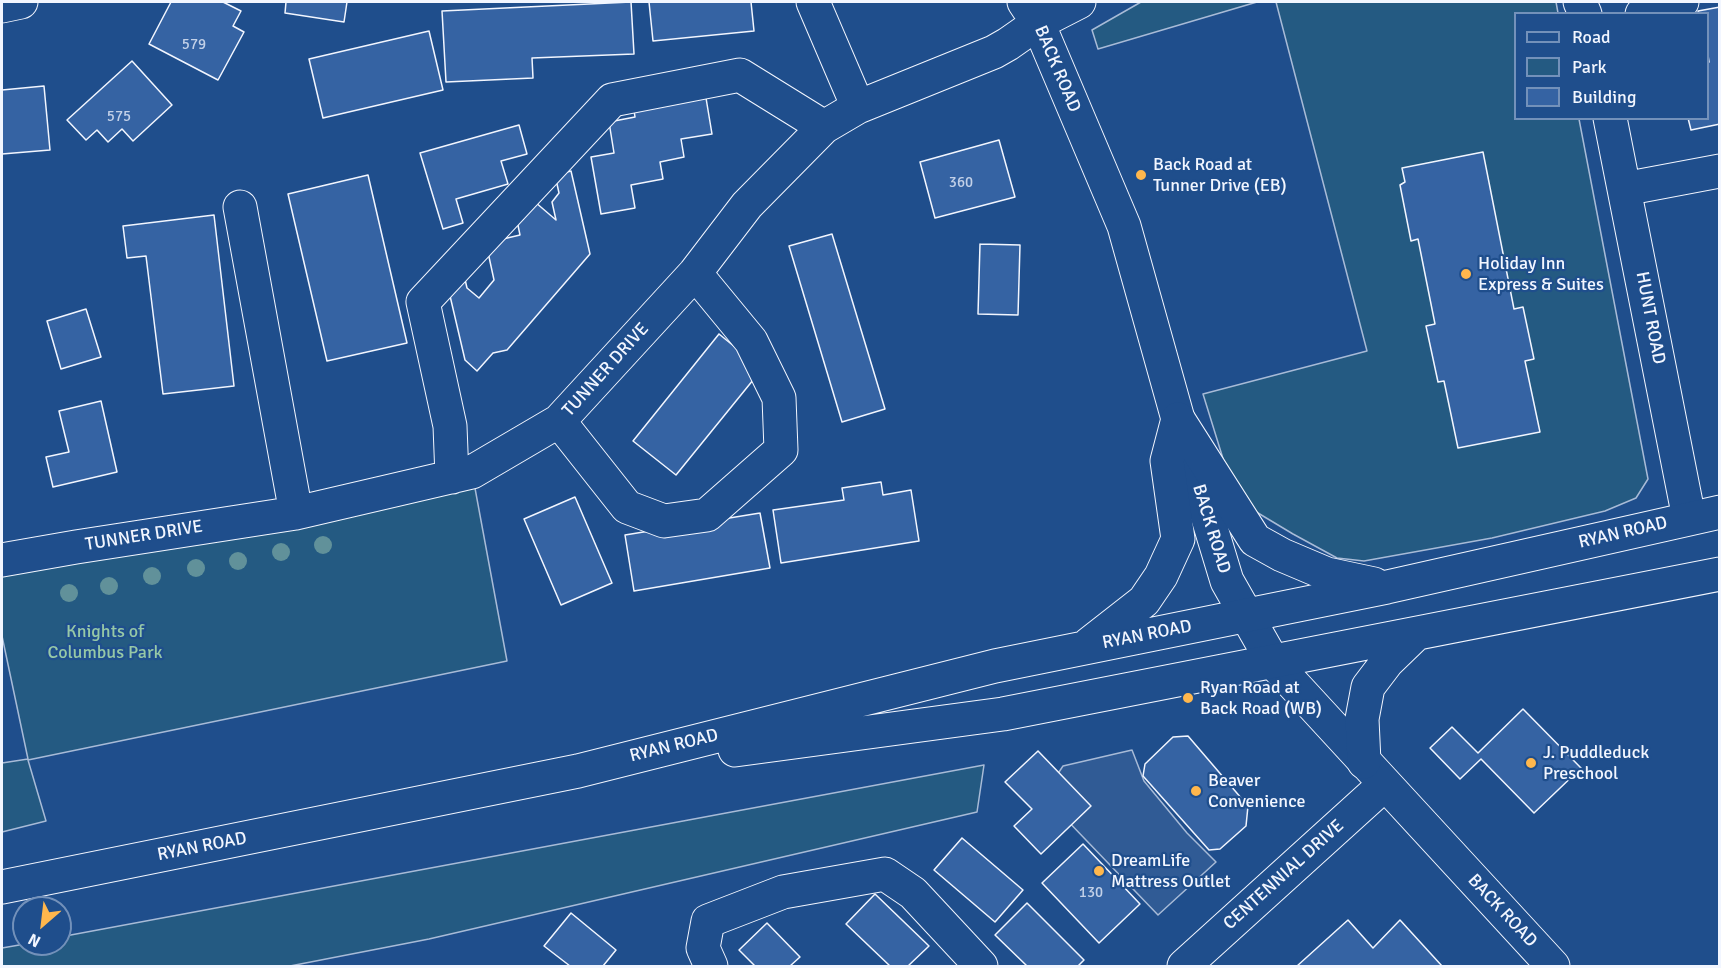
<!DOCTYPE html>
<html>
<head>
<meta charset="utf-8">
<style>
	body { margin:0 }
	#map { position:relative; width:1721px; height:968px; overflow:hidden; background:#1f4e8c; font-family:Signika,sans-serif }
	canvas { display:block }
	.frame { position:absolute; inset:0; border:3px solid #f2f6ff; pointer-events:none }
	.legend { position:absolute; left:1514px; top:12px; width:195px; height:108px; box-sizing:border-box; background:#1f4e8c; border:2px solid #7391ba; margin:0; padding:8px 10px; list-style:none; font-size:18px; color:#f2f6ff }
	.legend li { display:flex; align-items:center; gap:12px; height:30px }
	.legend b { width:30px; border:2px solid #7391ba }
	.north { position:absolute; left:12px; top:896px; width:60px; height:60px; box-sizing:border-box; background:#1f4e8c; border:2px solid #7391ba; border-radius:50%; rotate:208deg; font-size:16px; font-weight:700; line-height:24px; text-align:center; color:#f2f6ff }
	.north::after { content:''; display:block; margin:auto; width:21px; height:27px; background:#ffb74d; clip-path:polygon(50% 0,100% 100%,50% 72%,0 100%) }
</style>
</head>
<body>
<div id="map">
<canvas width="1721" height="968"></canvas>
<div class="frame"></div>
<ul class="legend">
<li><b style="height:8px;background:#1f4e8c"></b>Road</li>
<li><b style="height:16px;background:#245a82"></b>Park</li>
<li><b style="height:16px;background:#3563a3"></b>Building</li>
</ul>
<div class="north">N</div>
</div>
<script>
const ctx = document.querySelector('canvas').getContext('2d');
ctx.lineJoin = 'round';
function paint(path, color) {
  ctx.fillStyle = color;
  ctx.fill(path, 'evenodd');
}
function poly(rows) {
  const path = new Path2D();
  for (const r of rows) {
    path.moveTo(r[0], r[1]);
    for (let i = 2; i < r.length; i += 2) path.lineTo(r[i], r[i + 1]);
  }
  return path;
}
function strokePath(path, color, width, dash) {
  ctx.strokeStyle = color;
  ctx.lineWidth = width;
  ctx.lineCap = dash ? 'butt' : 'round';
  ctx.setLineDash(dash || []);
  ctx.stroke(path);
}
function write(font, color, halo, rows, align = 'center') {
  ctx.font = font + ' Signika,sans-serif';
  ctx.lineWidth = 4.5;
  ctx.setLineDash([]);
  ctx.textBaseline = 'middle';
  ctx.strokeStyle = halo;
  ctx.fillStyle = color;
  for (const [text, x, y, turn = 0] of rows) {
    ctx.save();
    ctx.translate(x, y);
    ctx.rotate((+turn || 0) * Math.PI / 180);
    ctx.textAlign = isNaN(turn) ? turn : align;
    if (halo) ctx.strokeText(text, 0, 0);
    ctx.fillText(text, 0, 0);
    ctx.restore();
  }
}
const green = poly([
	[1141,2,1257,2,1098,49,1092,30,1141,2],
	[1276,2,1556,2,1558,13,1516,14,1516,118,1579,119,1648,479,1636,498,1605,511,1492,538,1364,561,1337,558,1293,534,1248,507,1229,478,1203,394,1367,351,1276,2],
	[472,472,507,661,28,760,46,821,2,832,2,763,28,759,2,636,2,560,472,472],
	[984,765,977,812,429,939,290,966,2,966,2,948,25,944,60,944,60,937,984,765]
]);
const parking = poly([
	[1132,750,1144,781,1187,833,1216,862,1158,915,1061,814,1055,778,1063,766,1132,750]
]);
const building = poly([
	[171,2,223,2,241,11,233,26,244,32,218,80,149,44,171,2],
	[286,2,347,2,344,22,285,13,286,2],
	[631,2,634,54,532,58,533,78,446,82,442,11,631,2],
	[649,2,751,2,754,31,653,41,649,2],
	[1720,7,1720,124,1691,130,1688,118,1708,118,1708,63,1709,62,1708,55,1708,14,1699,14,1698,11,1720,7],
	[429,31,443,90,323,118,309,59,429,31],
	[132,61,172,105,133,141,122,129,108,142,97,130,86,140,67,120,132,61],
	[44,86,50,150,2,154,2,90,44,86],
	[705,92,712,134,681,139,684,157,660,162,663,179,631,185,635,208,601,214,591,157,614,153,609,122,635,117,633,104,705,92],
	[519,125,527,154,501,161,508,184,456,199,463,223,443,229,420,153,519,125],
	[999,140,1015,197,935,218,920,162,999,140],
	[1483,152,1514,309,1523,307,1534,359,1525,361,1540,432,1458,448,1444,381,1438,382,1426,326,1435,324,1418,239,1411,241,1400,185,1405,182,1402,168,1483,152],
	[571,171,590,254,507,350,493,353,477,371,465,360,447,283,464,275,467,288,479,298,494,280,486,243,520,235,515,211,535,202,556,220,552,202,559,193,555,175,571,171],
	[368,175,407,343,327,361,288,194,368,175],
	[214,215,234,386,163,394,146,256,127,258,123,226,214,215],
	[832,234,885,409,842,422,789,246,832,234],
	[980,244,1020,245,1018,315,978,314,980,244],
	[86,309,101,357,61,369,47,321,86,309],
	[719,334,762,369,676,475,633,441,719,334],
	[101,401,117,472,53,487,46,457,69,452,59,411,101,401],
	[881,482,883,495,911,490,919,541,781,563,773,510,844,500,842,488,881,482],
	[575,497,612,583,561,605,524,519,575,497],
	[760,513,770,568,634,591,625,535,760,513],
	[1523,709,1581,768,1534,813,1481,759,1460,779,1430,748,1452,727,1478,753,1523,709],
	[1188,736,1248,806,1246,826,1220,849,1209,850,1143,776,1145,764,1173,737,1188,736],
	[1038,751,1091,806,1041,854,1014,826,1032,809,1005,782,1038,751],
	[962,838,1023,890,995,922,934,870,962,838],
	[1083,844,1140,904,1099,943,1042,883,1083,844],
	[875,894,929,946,908,966,890,966,846,924,875,894],
	[1027,903,1084,960,1078,966,1027,966,995,935,1027,903],
	[571,913,616,950,603,966,570,966,544,946,571,913],
	[1348,920,1373,948,1400,920,1442,966,1297,966,1348,920],
	[767,923,800,957,790,966,755,966,739,950,767,923]
]);
const minor = poly([
	[813,2,858,107],
	[1024,2,1038,23,1124,226,1178,419,1227,581,1273,662,1553,966],
	[1580,2,1585,14],
	[2,6,21,2],
	[1642,14,1682,2],
	[1610,118,1689,518],
	[1624,189,1720,171],
	[240,207,296,513],
	[559,421,627,507,664,521,707,515,781,450,779,398,751,341,695,273],
	[452,477,450,426,423,302,612,100,740,75,824,127],
	[2,560,76,547,296,513,472,472,559,421,695,273,747,205,824,127,858,107,994,52,1008,44,1038,23,1079,2],
	[711,966,703,948,708,921,783,892,885,874,913,893,981,966],
	[1184,966,1385,784]
]);
const major = poly([
	[1178,419,1255,540,1282,555,1327,574,1374,584],
	[1089,644,1144,601,1161,576,1178,539,1167,461,1178,419],
	[735,750,1003,714,1720,574],
	[1364,762,1362,719,1368,687,1387,662,1416,634],
	[2,887,578,771,995,666,1387,587,1720,512]
]);
const trees = [
	[323,545],
	[281,552],
	[238,561],
	[196,568],
	[152,576],
	[109,586],
	[69,593]
];
const markers = [
	[1141,175,6,"#ffb74d"],
	[1466,274,6,"#ffb74d"],
	[1188,698,6,"#ffb74d"],
	[1531,763,6,"#ffb74d"],
	[1196,791,6,"#ffb74d"],
	[1099,871,6,"#ffb74d"]
];
const numberNames = [
	["579",194,45],
	["575",119,117],
	["360",961,183],
	["130",1091,893]
];
const streetNames = [
	["BACK ROAD",1057,69,67],
	["HUNT ROAD",1650,318,79],
	["TUNNER DRIVE",606,370,-48],
	["BACK ROAD",1211,529,73],
	["RYAN ROAD",1623,533,-13],
	["TUNNER DRIVE",144,536,-9],
	["RYAN ROAD",1147,635,-11],
	["RYAN ROAD",674,746,-14],
	["RYAN ROAD",202,847,-11],
	["CENTENNIAL DRIVE",1284,875,-42],
	["BACK ROAD",1502,911,47]
];
const poiNames = [
	["Back Road at",1153,165],
	["Tunner Drive (EB)",1153,186],
	["Holiday Inn",1478,264],
	["Express & Suites",1478,285],
	["Ryan Road at",1200,688],
	["Back Road (WB)",1200,709],
	["J. Puddleduck",1543,753],
	["Preschool",1543,774],
	["Beaver",1208,781],
	["Convenience",1208,802],
	["DreamLife",1111,861],
	["Mattress Outlet",1111,882]
];
const parkNames = [
	["Knights of",105,632],
	["Columbus Park",105,653]
];
paint(green, '#245a82');
strokePath(green, '#a8bbd7', 1.5);
paint(parking, '#305b95');
strokePath(parking, '#a8bbd7', 1.5);
paint(building, '#3563a3');
strokePath(building, '#f2f6ff', 1.5);
strokePath(minor, '#f2f6ff', 35);
strokePath(major, '#f2f6ff', 35);
strokePath(minor, '#1f4e8c', 33);
strokePath(major, '#1f4e8c', 33);
ctx.fillStyle = '#61919a';
for (const [x, y] of trees) {
  ctx.beginPath();
  ctx.arc(x, y, 9, 0, 2 * Math.PI);
  ctx.fill();
}
for (const [x, y, r, color] of markers) {
  const dot = new Path2D();
  dot.arc(x, y, r, 0, 2 * Math.PI);
  ctx.fillStyle = color;
  ctx.fill(dot);
  strokePath(dot, '#1f4e8c', 2);
}
write('15px', '#c3d1e8', null, numberNames);
write('18px', '#f2f6ff', '#1f4e8c', streetNames);
write('18px', '#f2f6ff', '#1f4e8c', poiNames, 'left');
write('18px', '#97c8a6', '#1f4e8c', parkNames);
</script>
</body>
</html>
